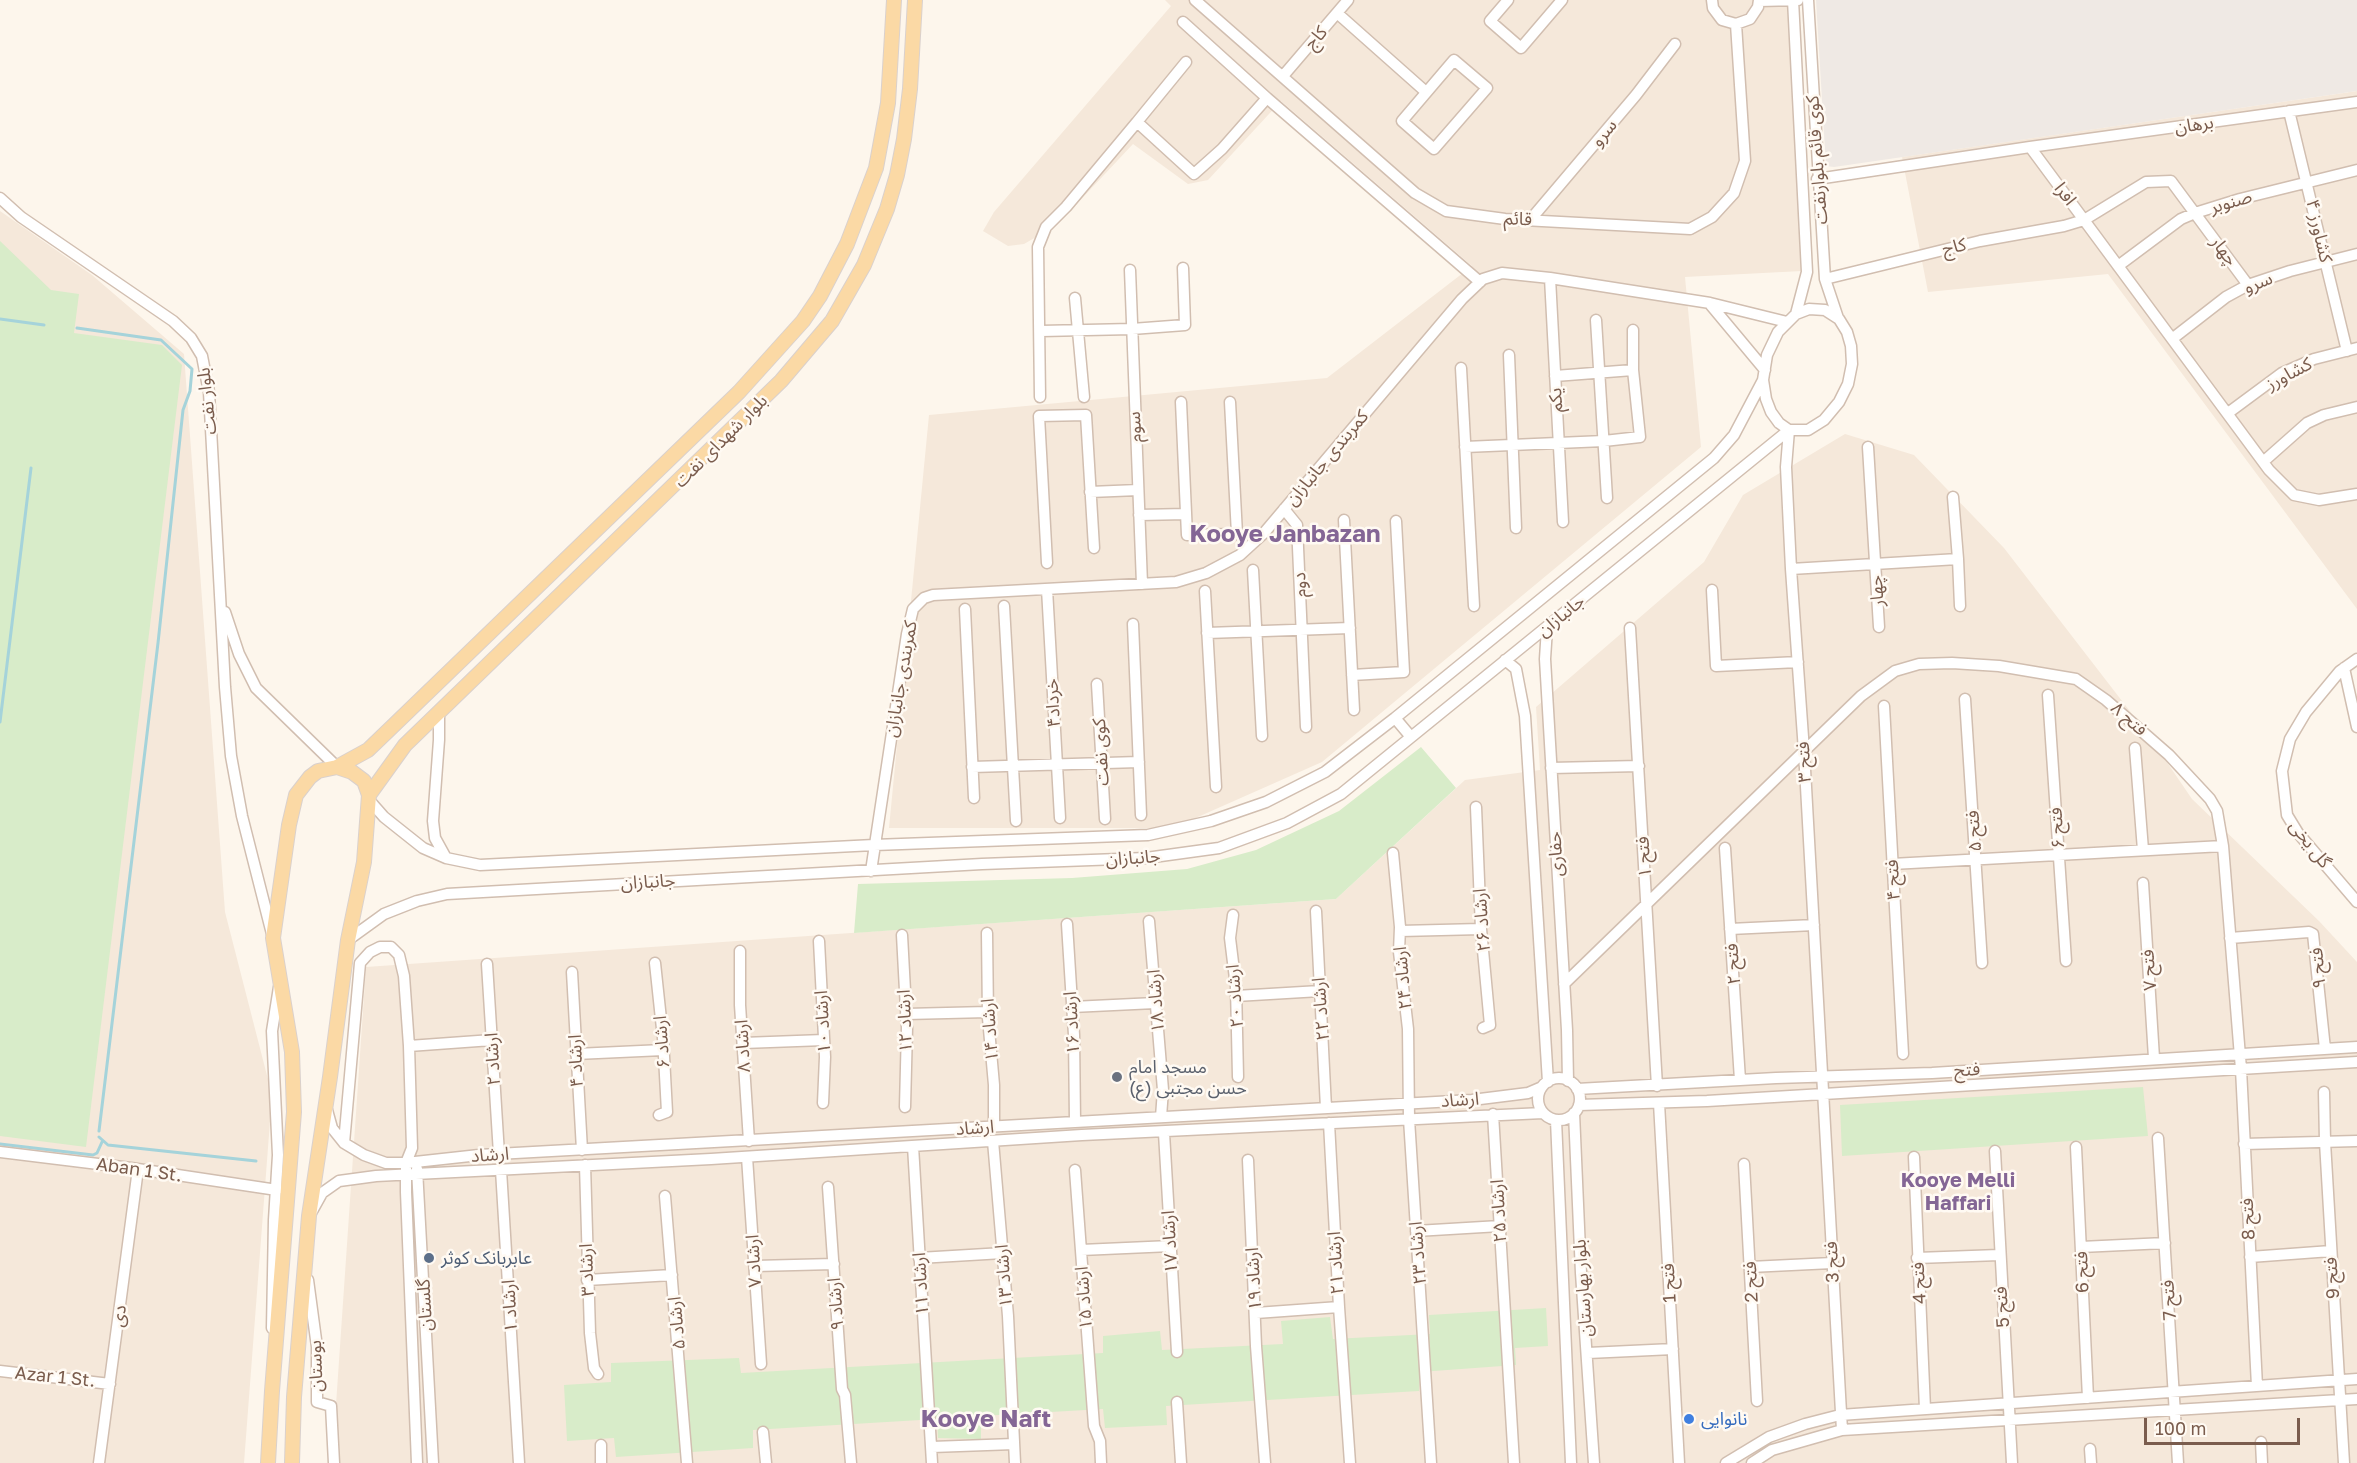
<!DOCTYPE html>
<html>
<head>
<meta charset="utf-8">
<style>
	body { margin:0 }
	#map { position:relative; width:2357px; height:1463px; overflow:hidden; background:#fdf6ec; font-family:"Golos Text",sans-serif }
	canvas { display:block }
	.scale { position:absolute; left:2144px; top:1418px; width:156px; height:27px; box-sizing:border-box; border:3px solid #7a5c4d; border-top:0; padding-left:8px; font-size:18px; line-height:21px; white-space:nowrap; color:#7a5c4d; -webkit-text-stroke:4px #fffaf3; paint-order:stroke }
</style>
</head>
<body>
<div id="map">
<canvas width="2357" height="1463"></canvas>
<div class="scale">100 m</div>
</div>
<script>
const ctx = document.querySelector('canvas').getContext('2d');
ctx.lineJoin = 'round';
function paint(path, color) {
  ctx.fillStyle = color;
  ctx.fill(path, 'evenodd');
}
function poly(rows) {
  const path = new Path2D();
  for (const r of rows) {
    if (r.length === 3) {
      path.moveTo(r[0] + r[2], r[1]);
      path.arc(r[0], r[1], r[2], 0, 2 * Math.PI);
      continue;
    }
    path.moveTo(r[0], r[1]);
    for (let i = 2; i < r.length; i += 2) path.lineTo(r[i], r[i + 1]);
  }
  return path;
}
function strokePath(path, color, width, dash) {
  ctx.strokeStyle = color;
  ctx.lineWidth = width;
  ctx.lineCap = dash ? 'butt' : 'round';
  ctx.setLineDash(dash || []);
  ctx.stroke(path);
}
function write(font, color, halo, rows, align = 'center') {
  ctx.font = font + ' "Golos Text","Noto Sans Arabic",sans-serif';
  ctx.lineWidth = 5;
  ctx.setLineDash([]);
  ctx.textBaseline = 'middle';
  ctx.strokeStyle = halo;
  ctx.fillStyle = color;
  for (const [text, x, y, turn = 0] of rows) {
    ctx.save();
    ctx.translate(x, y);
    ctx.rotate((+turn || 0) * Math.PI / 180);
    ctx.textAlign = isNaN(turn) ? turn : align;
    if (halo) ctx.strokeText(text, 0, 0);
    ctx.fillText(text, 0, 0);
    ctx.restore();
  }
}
const residential = poly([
	[1165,0,1787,0,1802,271,1685,277,1701,447,1322,762,1173,828,889,828,929,415,1327,378,1472,266,1281,101,1208,180,1188,184,1133,144,1057,225,1024,244,1008,246,983,231,994,212,1171,6],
	[2357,91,2357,609,2108,274,1928,292,1902,157],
	[0,211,92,275,184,354,225,912,272,1095,244,1463,0,1463],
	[1845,434,1914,455,2004,548,2149,736,2192,799,2319,921,2357,962,2357,1463,332,1463,366,967,1336,899,1465,780,1540,770,1536,707,1704,562,1743,495]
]);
const industrial = poly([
	[1816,0,2357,0,2357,91,1834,167,1826,166]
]);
const green = poly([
	[0,241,51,290,79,294,74,333,162,345,182,365,86,1147,0,1136],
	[1421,747,1456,788,1336,899,854,933,858,884,1072,878,1187,869,1256,850,1339,811],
	[2143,1087,2148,1136,1842,1156,1840,1105],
	[1546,1308,1548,1346,1515,1348,1516,1365,1420,1372,1419,1391,1166,1406,1167,1425,1105,1428,1103,1409,981,1416,981,1439,938,1438,937,1419,753,1430,753,1448,616,1457,614,1438,567,1441,564,1385,611,1382,611,1363,739,1358,741,1373,1103,1353,1103,1336,1160,1331,1162,1350,1283,1344,1281,1321,1330,1317,1333,1339,1430,1334,1429,1315]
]);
const stream = poly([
	[0,319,44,325],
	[77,328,161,340,192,369,190,391,183,410,158,643,99,1131],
	[0,722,31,468],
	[99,1137,108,1145,256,1161],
	[0,1144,93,1155,97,1153,102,1142]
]);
const minor = poly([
	[1195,0,1415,193,1446,211,1505,219,1690,229,1712,217,1734,193,1745,161,1736,24],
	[1508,0,1490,21,1521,48,1562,0],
	[1712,0,1713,8,1722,20,1736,24,1750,19,1758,7,1759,0],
	[1793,0,1807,272,1796,314,1778,332,1767,355,1763,380,1766,399,1771,412,1779,423,1789,430,1808,430,1824,420,1839,402,1848,384,1852,364,1851,346,1847,332,1839,319,1825,310,1809,309,1796,314],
	[1808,0,1825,279,1838,318],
	[1759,1,1798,0],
	[1337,13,1426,92],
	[1183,22,1267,98],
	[1454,60,1487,88,1434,149,1402,121,1454,60],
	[1283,76,1348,0],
	[2289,111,2347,351],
	[1137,122,1186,62],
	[2030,147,2357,102],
	[1817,179,2030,147,2269,470,2294,495,2319,500,2357,494],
	[0,198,21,217,173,321,191,338,202,356,209,392,225,687,231,756,242,816,272,934],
	[1531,219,1636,95,1675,44],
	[2118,266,2181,219,2195,213,2240,199,2357,170],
	[1130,270,1142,584],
	[1550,278,1563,522],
	[1825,279,1980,241,2064,226,2084,220,2146,182,2171,181,2248,285],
	[1075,298,1084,397],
	[1710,304,1765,370],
	[1596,320,1607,498],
	[1041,331,1132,329,1185,325,1183,268],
	[2172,339,2226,297,2248,285,2290,271,2357,254],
	[1509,355,1516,528],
	[1461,368,1474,606],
	[1633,370,1633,330],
	[1040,397,1038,247,1046,227,1066,207,1137,122,1194,174,1222,149,1267,98,1480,282],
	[1181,402,1187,535,1237,534,1230,402],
	[2228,413,2282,373,2314,359,2357,348],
	[1789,430,1786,467,1791,569,1804,751,1842,1430],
	[1465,447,1604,441,1640,437,1633,370,1555,376],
	[1868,447,1879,627],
	[2263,462,2307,423,2324,415,2357,407],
	[1090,492,1138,490],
	[1284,509,1297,525,1306,727],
	[1139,515,1186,514],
	[1344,520,1354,710],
	[1958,559,1960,606],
	[1047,563,1039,416,1086,415,1094,548],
	[1791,569,1958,559,1953,497],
	[1253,570,1262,736],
	[1047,589,1060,818],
	[1712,590,1716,666,1798,662],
	[1205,591,1216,787],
	[1004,606,1016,821],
	[965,609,974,798],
	[225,612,239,654,256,688,337,767],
	[1133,624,1141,815],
	[1547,628,1545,659,1567,1030,1568,1081],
	[1630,628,1657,1086],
	[1207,633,1350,628],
	[2357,659,2340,671,2306,712,2290,739,2282,771,2287,815,2298,833,2357,902],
	[1505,660,1516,669,1525,716,1548,1082],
	[2344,668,2357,727],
	[1352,675,1404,672,1396,521],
	[1097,684,1105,819],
	[2048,695,2066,961],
	[1965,699,1982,963],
	[1884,706,1903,1054],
	[439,712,439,740,433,821,435,838,446,858],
	[1395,718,1411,737],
	[2135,748,2143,850],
	[972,767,1139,762],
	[1551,768,1639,766],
	[369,800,384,817,423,848,446,858,480,865,874,845,1148,835,1211,821,1266,802,1325,772,1395,718,1714,458,1734,435,1763,380],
	[1476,807,1481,929,1490,1025,1483,1028],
	[1725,848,1740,1080],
	[1393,853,1400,927,1399,952,1408,1029,1409,1119,1431,1463],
	[1892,864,2223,846],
	[871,871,907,634,913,609,924,598,933,595,1176,582,1206,573,1240,555,1264,533,1462,299,1483,279,1502,273,1550,278,1710,303,1787,322],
	[2143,883,2154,1058],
	[1316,911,1326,1108],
	[1233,915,1230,938,1236,987,1238,1077],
	[1149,921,1163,1090,1161,1117],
	[1067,924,1074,1035,1075,1122],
	[1730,929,1814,925],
	[1400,931,1481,929],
	[987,933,988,1018,994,1085,994,1127],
	[902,935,907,1028,905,1107],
	[2230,938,2309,932,2313,934,2325,1049],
	[348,940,384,914,417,901,447,894,982,864,1146,858,1219,848,1287,823,1341,794,1789,430],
	[819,941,825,1057,823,1103],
	[740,951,740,1005,749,1141],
	[655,963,663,1038,667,1112,659,1115],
	[487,964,499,1154],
	[572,972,582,1150],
	[1564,984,1861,696,1895,671,1919,664,1952,663,1999,666,2076,679,2106,700,2169,755,2210,799,2217,811,2223,846,2241,1069,2257,1386],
	[1236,996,1320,991],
	[1072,1007,1155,1003],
	[906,1014,988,1012],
	[743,1043,824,1040],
	[409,1046,492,1040],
	[576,1054,663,1050],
	[1559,1099,21],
	[1577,1089,1776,1078,1932,1073,2357,1047],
	[2324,1092,2325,1142,2344,1463],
	[1659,1103,1679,1463],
	[1579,1105,1707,1101,2357,1062],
	[327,1110,332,1128,344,1143,364,1155,386,1163,406,1163,479,1155,1472,1100,1528,1093,1542,1087],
	[1574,1113,1581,1273,1594,1463],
	[1493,1114,1514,1463],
	[1556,1120,1571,1463],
	[1329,1123,1339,1307,1350,1463],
	[1164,1133,1177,1352],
	[2158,1138,2178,1463],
	[993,1141,1008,1316,1015,1463],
	[344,1143,360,963,370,952,380,947,391,947,399,955,404,976,409,1046,412,1148,406,1163,406,1192,417,1463],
	[2244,1144,2357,1141],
	[913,1146,932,1463],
	[2076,1147,2088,1398],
	[1995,1151,2012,1463],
	[0,1152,131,1168,277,1190],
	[747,1157,761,1364],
	[1914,1157,1925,1409],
	[1248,1160,1256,1346,1265,1463],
	[1744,1164,1757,1401],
	[585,1165,590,1333,594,1368,598,1374],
	[417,1169,433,1463],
	[501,1170,519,1463],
	[1075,1170,1094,1426,1100,1441,1101,1463],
	[828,1187,842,1389,845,1395,851,1463],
	[665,1196,687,1463],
	[312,1211,322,1193,339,1181,376,1176,711,1159,1082,1135,1543,1113],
	[1416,1231,1500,1226],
	[2081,1247,2165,1243],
	[1081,1250,1171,1246],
	[2250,1257,2331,1251],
	[919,1258,1003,1253],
	[1917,1258,1999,1255],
	[755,1266,834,1264],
	[1750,1267,1832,1263],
	[308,1280,317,1347,317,1402,331,1406,334,1463],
	[587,1280,672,1275],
	[1256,1313,1339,1307],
	[272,1328,274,1220,278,1155,272,1031,279,987],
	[1588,1353,1673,1349],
	[0,1371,110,1384],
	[1177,1402,1181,1463],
	[763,1432,766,1463],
	[2261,1442,2262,1463],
	[932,1447,1014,1444],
	[2090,1449,2091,1463],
	[99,1463,138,1169],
	[601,1463,601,1445],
	[1726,1463,1769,1437,1805,1424,1840,1415,2357,1379],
	[1752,1463,1772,1450,1842,1430,2357,1399]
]);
const major = poly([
	[337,767,368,750,394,725,739,392,803,321,820,296,847,244,876,168,888,103,894,0],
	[369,795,405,745,781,381,832,321,864,265,887,209,897,175,904,139,910,89,915,0],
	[268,1463,272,1391,294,1112,292,1052,273,938,289,825,296,795,310,777,318,771,337,767,352,772,364,781,369,795,364,862,348,940,330,1077,309,1216,294,1397,292,1463]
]);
const markers = [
	[1117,1077,6,"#6b7280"],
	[429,1258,6,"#5c6f8a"],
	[1689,1419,6,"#3f7fe0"]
];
const streetNames = [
	["کاج",1316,38,-49],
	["برهان",2194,125,-8],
	["سرو",1604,133,-50],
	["کوی قائم بلوارنفت",1817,160,-94],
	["افرا",2065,194,53],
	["صنوبر",2231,202,-16],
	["قائم",1518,219,3],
	["کشاورز ۴",2319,231,77],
	["کاج",1954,247,-14],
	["چهار",2224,251,53],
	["سرو",2258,283,-22],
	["کشاورز",2289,374,-28],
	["یکم",1556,400,-93],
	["بلوار نفت",207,401,-96],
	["سوم",1135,427,-93],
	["بلوار شهدای نفت",721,441,-45],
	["کمربندی جانبازان",1327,458,-50],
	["دوم",1300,585,-93],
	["چهار",1877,591,-94],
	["جانبازان",1561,616,-39],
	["کمربندی جانبازان",901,679,-80],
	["خرداد۴",1053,703,-93],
	["فتح ۸",2129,719,41],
	["کوی نفت",1101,752,-93],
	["فتح ۳",1804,762,-93],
	["فتح ۶",2057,828,-94],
	["فتح ۵",1974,831,-94],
	["گل یخی",2310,844,52],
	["حفاری",1556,854,-93],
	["فتح ۱",1644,857,-94],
	["جانبازان",1133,858,-4],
	["فتح ۴",1893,880,-93],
	["جانبازان",648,882,-3],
	["ارشاد ۲۶",1482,920,-94],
	["فتح ۲",1733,964,-94],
	["فتح ۹",2318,968,-95],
	["فتح ۷",2149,970,-94],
	["ارشاد ۲۴",1403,978,-95],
	["ارشاد ۲۰",1235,996,-94],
	["ارشاد ۱۸",1156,1001,-94],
	["ارشاد ۲۲",1321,1009,-94],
	["ارشاد ۱۲",905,1021,-92],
	["ارشاد ۱۰",823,1022,-93],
	["ارشاد ۱۶",1072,1023,-93],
	["ارشاد ۱۴",990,1030,-94],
	["ارشاد ۶",662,1042,-94],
	["ارشاد ۸",743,1046,-93],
	["ارشاد ۲",493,1059,-93],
	["ارشاد ۴",576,1061,-92],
	["فتح",1967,1070,-4],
	["ارشاد",1460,1100,-4],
	["ارشاد",975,1128,-4],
	["ارشاد",490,1155,-4],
	["Aban 1 St.",139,1170,8],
	["ارشاد ۲۵",1499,1211,-93],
	["فتح 8",2248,1219,-93],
	["ارشاد ۱۷",1170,1242,-93],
	["ارشاد ۲۳",1418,1253,-94],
	["ارشاد ۷",754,1261,-93],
	["فتح 3",1832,1262,-93],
	["ارشاد ۲۱",1336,1263,-93],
	["ارشاد ۳",587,1270,-92],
	["فتح 6",2082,1272,-92],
	["ارشاد ۱۳",1004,1276,-94],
	["فتح 9",2332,1278,-94],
	["ارشاد ۱۹",1254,1279,-93],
	["فتح 2",1751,1282,-93],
	["فتح 1",1669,1283,-93],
	["فتح 4",1919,1283,-93],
	["ارشاد ۱۱",921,1284,-93],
	["بلوار بهارستان",1583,1288,-94],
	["ارشاد ۱۵",1084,1298,-94],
	["فتح 7",2169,1300,-94],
	["ارشاد ۹",836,1304,-94],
	["گلستان",425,1305,-93],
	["ارشاد ۱",510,1306,-93],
	["فتح 5",2002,1307,-94],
	["دی",119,1316,-83],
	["ارشاد ۵",677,1323,-95],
	["بوستان",316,1366,-92],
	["Azar 1 St.",55,1377,6]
];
const worshipNames = [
	["مسجد امام",1129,1067],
	["حسن مجتبی (ع)",1129,1088]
];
const serviceNames = [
	["عابربانک کوثر",441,1258]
];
const shopNames = [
	["نانوايى",1701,1419]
];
const neighbourhoodNames = [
	["Kooye Melli",1958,1181],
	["Haffari",1958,1204]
];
const districtNames = [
	["Kooye Janbazan",1285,534],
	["Kooye Naft",986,1419]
];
paint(residential, '#f5e8da');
paint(industrial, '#efe9e4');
paint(green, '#d8ecc9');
strokePath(stream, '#a5d3da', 3);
strokePath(minor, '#d1beb0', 13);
strokePath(major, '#dad1cd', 16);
strokePath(minor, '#fff', 10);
strokePath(major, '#fbd9a5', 14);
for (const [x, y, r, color] of markers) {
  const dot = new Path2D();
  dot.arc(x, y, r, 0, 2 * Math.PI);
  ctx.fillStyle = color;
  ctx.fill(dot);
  strokePath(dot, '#fffaf3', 2);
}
write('18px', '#7a5c4d', '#fffaf3', streetNames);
write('18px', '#5b616d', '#fffaf3', worshipNames, 'left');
write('18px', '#4e5e75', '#fffaf3', serviceNames, 'left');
write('18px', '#366cbe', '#fffaf3', shopNames, 'left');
write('bold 20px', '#846695', '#fffaf3', neighbourhoodNames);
write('bold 24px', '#846695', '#fffaf3', districtNames);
</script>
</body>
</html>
